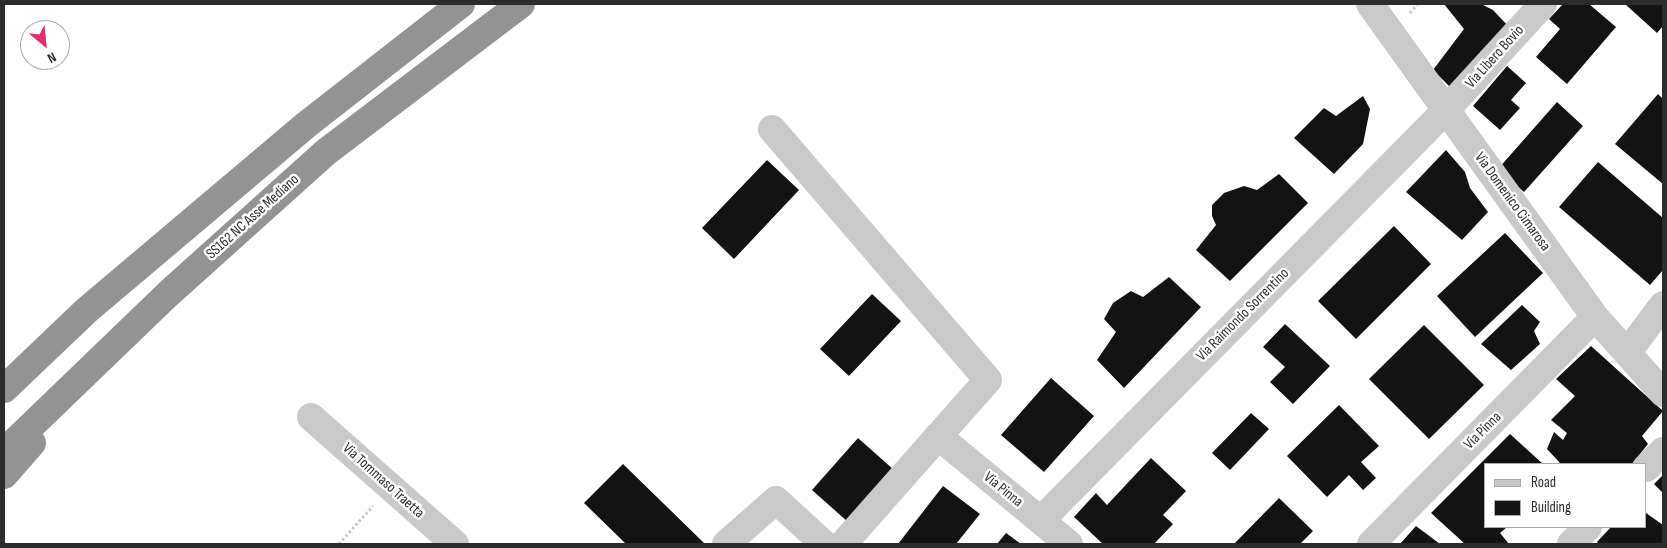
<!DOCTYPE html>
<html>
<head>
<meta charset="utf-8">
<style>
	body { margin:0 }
	#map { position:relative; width:1667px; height:548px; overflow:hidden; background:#fff; font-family:"Sofia Sans Condensed",sans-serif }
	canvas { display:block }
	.frame { position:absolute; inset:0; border:5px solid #2c2c2c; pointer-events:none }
	.legend { position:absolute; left:1484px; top:463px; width:162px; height:65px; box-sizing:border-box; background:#fff; border:1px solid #ababab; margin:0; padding:6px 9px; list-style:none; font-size:15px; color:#2c2c2c }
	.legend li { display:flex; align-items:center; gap:10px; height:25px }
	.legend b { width:25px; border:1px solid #ababab }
	.north { position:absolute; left:20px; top:20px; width:50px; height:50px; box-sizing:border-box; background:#fff; border:1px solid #ababab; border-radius:50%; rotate:152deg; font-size:14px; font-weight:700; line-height:20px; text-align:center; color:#2c2c2c }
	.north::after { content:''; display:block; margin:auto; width:18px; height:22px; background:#e32d6a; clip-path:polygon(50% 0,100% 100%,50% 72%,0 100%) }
</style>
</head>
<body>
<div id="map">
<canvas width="1667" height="548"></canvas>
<div class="frame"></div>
<ul class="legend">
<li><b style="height:6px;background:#c9c9c9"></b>Road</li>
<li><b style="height:14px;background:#131313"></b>Building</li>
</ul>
<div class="north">N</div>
</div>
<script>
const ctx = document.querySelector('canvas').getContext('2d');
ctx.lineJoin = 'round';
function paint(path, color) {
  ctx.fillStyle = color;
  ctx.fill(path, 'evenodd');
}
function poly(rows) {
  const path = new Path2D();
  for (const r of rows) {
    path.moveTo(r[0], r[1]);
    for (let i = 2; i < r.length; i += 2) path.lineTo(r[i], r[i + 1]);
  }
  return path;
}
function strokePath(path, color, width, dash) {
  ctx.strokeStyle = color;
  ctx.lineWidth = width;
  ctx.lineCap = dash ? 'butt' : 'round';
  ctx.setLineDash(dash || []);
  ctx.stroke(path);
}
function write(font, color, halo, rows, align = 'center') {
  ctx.font = font + ' "Sofia Sans Condensed",sans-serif';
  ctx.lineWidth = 5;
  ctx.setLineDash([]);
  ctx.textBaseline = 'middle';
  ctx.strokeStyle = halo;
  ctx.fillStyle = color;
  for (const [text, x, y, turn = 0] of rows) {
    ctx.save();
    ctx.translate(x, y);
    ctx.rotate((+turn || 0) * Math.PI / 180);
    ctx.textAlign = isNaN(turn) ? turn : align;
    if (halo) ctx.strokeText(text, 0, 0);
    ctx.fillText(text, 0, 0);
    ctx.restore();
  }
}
const building = poly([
	[1444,4,1481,4,1493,10,1509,27,1453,90,1433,70,1464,29],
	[1563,4,1589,4,1616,27,1567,84,1536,57,1560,29,1549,19],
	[1625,4,1663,4,1663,26,1657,33],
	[1507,66,1526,83,1511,100,1520,108,1500,130,1473,106],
	[1658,94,1663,99,1663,184,1615,144],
	[1363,96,1370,109,1363,144,1334,174,1294,138,1324,108,1336,116],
	[1557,102,1583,126,1524,192,1498,169],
	[1446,150,1465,172,1470,188,1488,212,1462,240,1406,192],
	[767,160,799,190,734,259,702,228],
	[1598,162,1663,218,1663,270,1650,285,1559,207],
	[1279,174,1308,203,1230,281,1196,250,1216,225,1212,216,1212,205,1224,193,1244,186,1257,190],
	[1394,226,1431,264,1356,339,1318,301],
	[1505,233,1543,273,1475,337,1437,296],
	[1169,277,1201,307,1124,388,1097,360,1116,332,1104,319,1113,303,1131,291,1143,297],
	[872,294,901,321,849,376,820,349],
	[1522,305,1540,322,1534,331,1540,344,1511,370,1481,344],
	[1285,324,1330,366,1293,404,1270,382,1285,367,1263,347],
	[1424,325,1484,385,1429,439,1369,379],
	[1591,346,1663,411,1642,436,1648,444,1632,464,1559,464,1560,463,1547,449,1554,432,1563,440,1567,433,1551,420,1575,396,1556,379],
	[1051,378,1094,416,1044,472,1001,435],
	[1339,405,1379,446,1361,462,1376,478,1363,490,1349,475,1327,497,1287,456],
	[1251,413,1269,429,1230,470,1212,453],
	[1510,434,1543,464,1486,464,1486,527,1507,527,1500,533,1509,544,1465,544,1431,513],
	[858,438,894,470,848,522,812,490],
	[1151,458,1186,491,1163,515,1173,524,1154,544,1103,544,1074,517,1096,493,1107,505],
	[623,464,704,543,702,544,626,544,584,503],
	[1663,475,1663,493,1654,484],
	[943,486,980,514,956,544,898,544],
	[1279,498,1313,531,1300,544,1234,544],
	[1646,513,1663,525,1663,544,1599,544,1597,542,1611,527,1646,527],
	[1416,526,1440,544,1400,544],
	[1006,533,1021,544,997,544]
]);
const path = poly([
	[1410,13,1418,4],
	[339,544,373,506]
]);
const minor = poly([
	[1370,4,1595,317,1663,393],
	[772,129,988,380,843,544],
	[1627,353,1663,305],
	[311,417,455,544],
	[938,436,1069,544],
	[1646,468,1663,451],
	[1041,520,1446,110,1543,4],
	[726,544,776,500,824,544],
	[1371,544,1595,317],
	[1571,544,1588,527]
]);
const highway = poly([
	[4,389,87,310,306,125,461,4],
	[4,452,168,294,326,152,521,4],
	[4,475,32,443]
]);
const streetNames = [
	["Via Libero Bovio",1495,57,-48],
	["Via Domenico Cimarosa",1512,202,54],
	["SS162 NC Asse Mediano",253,217,-42],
	["Via Raimondo Sorrentino",1243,315,-45],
	["Via Pinna",1483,431,-45],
	["Via Tommaso Traetta",383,481,42],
	["Via Pinna",1003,490,39]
];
paint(building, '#131313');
strokePath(path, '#c9c9c9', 3, [2.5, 2.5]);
strokePath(minor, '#c9c9c9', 28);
strokePath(highway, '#939393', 28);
write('15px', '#2c2c2c', '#fff', streetNames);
</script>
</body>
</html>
